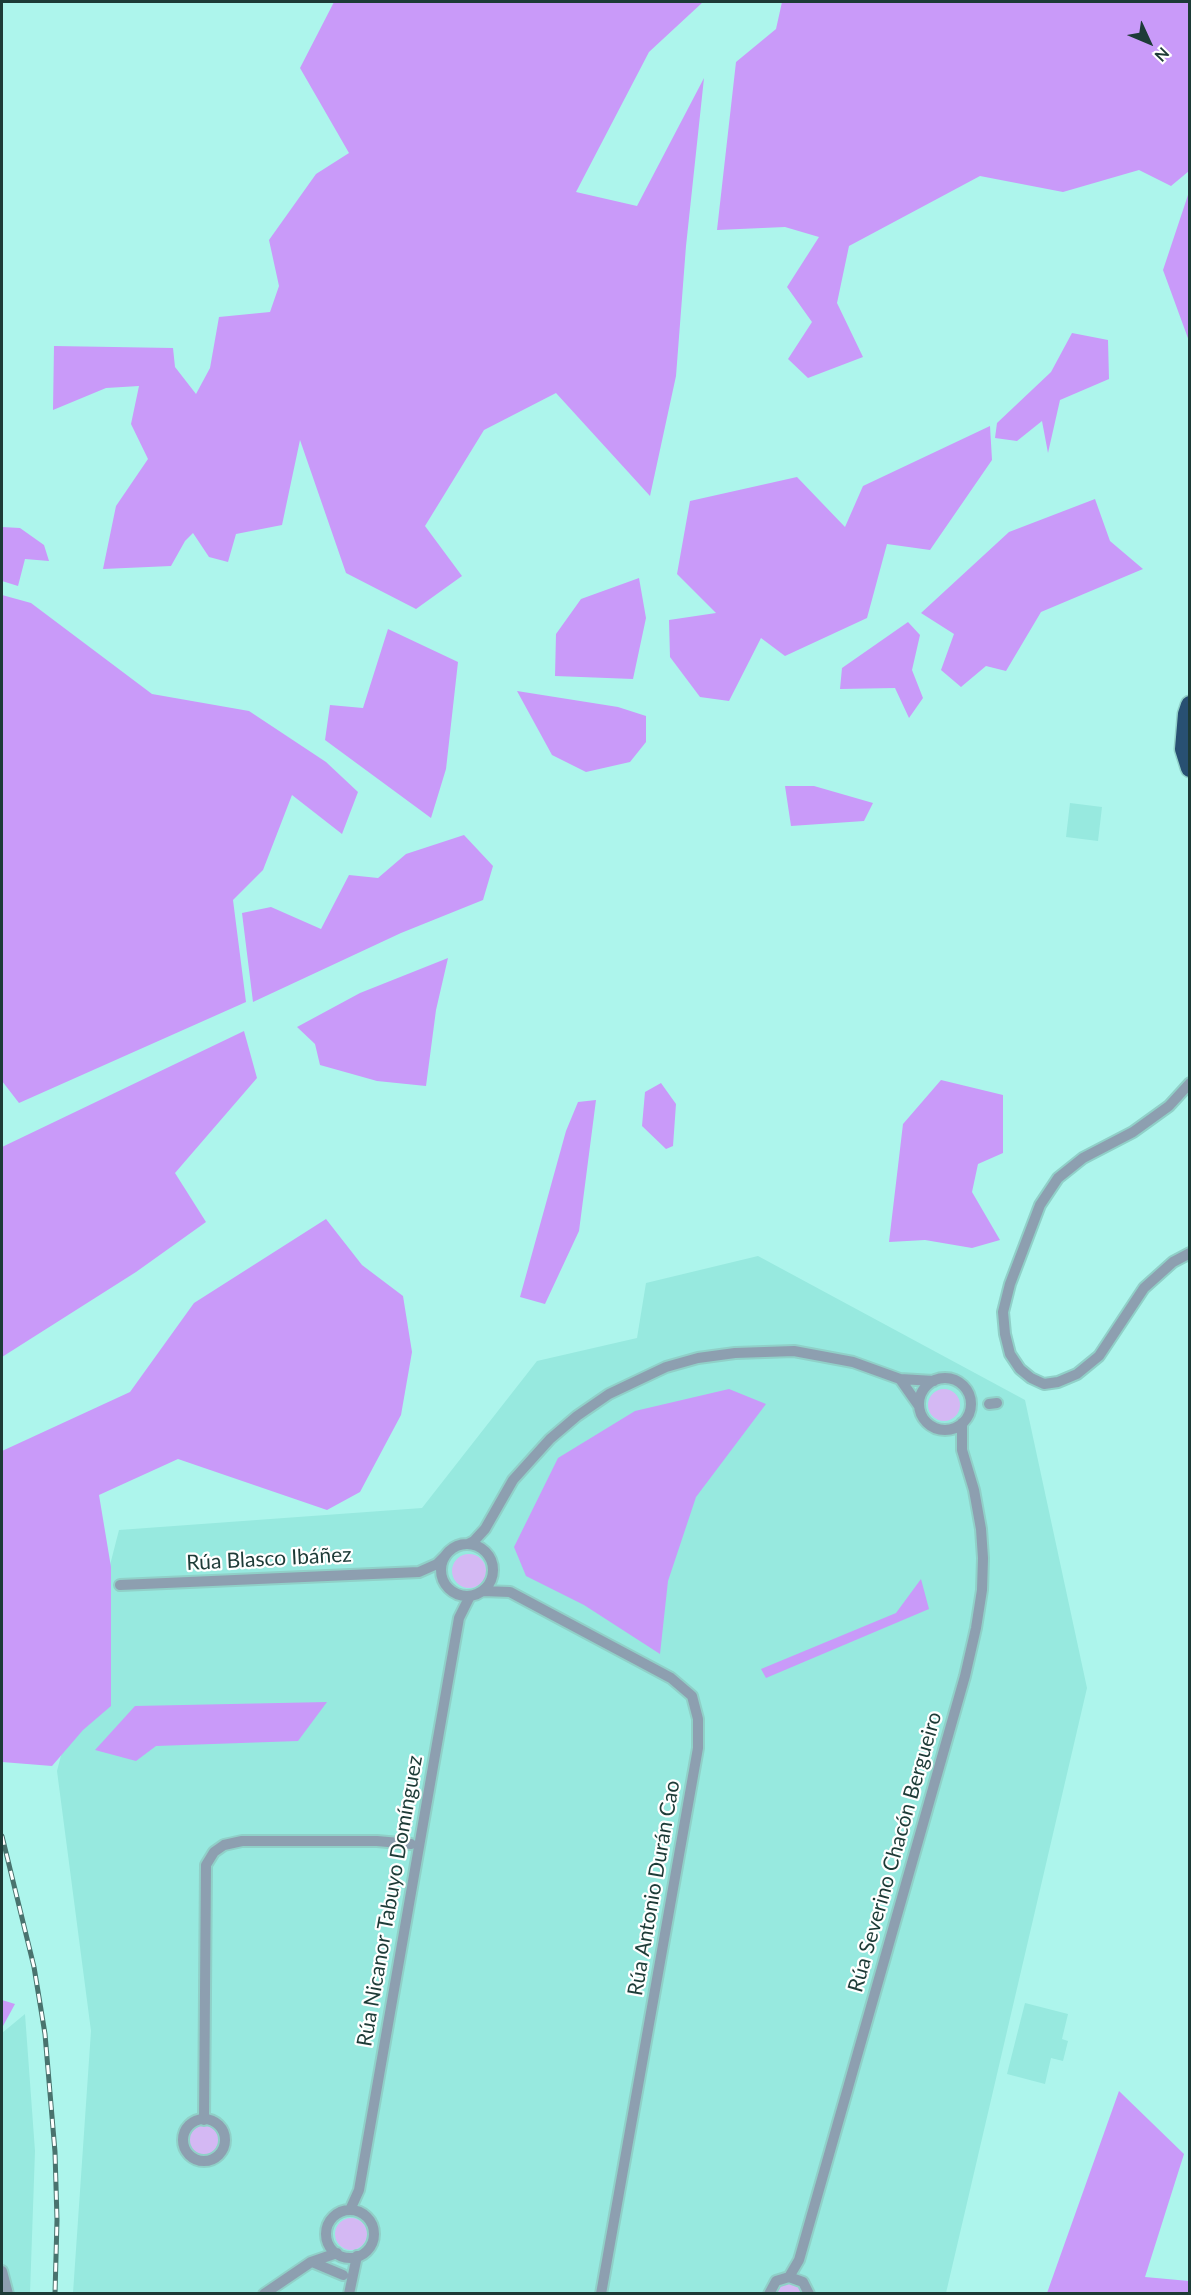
<!DOCTYPE html>
<html>
<head>
<meta charset="utf-8">
<style>
	body { margin:0 }
	#map { position:relative; width:1191px; height:2295px; overflow:hidden; background:#adf5ec; font-family:Lato,sans-serif }
	canvas { display:block }
	.frame { position:absolute; inset:0; border:3px solid #1d3b37; pointer-events:none }
	.north { position:absolute; left:1119px; top:12px; width:60px; height:60px; -webkit-text-stroke:4px #fff; paint-order:stroke; rotate:134deg; font-size:16px; font-weight:700; line-height:24px; text-align:center; color:#1d3b37 }
	.north::after { content:''; display:block; margin:auto; width:21px; height:27px; background:#1d3b37; clip-path:polygon(50% 0,100% 100%,50% 72%,0 100%) }
</style>
</head>
<body>
<div id="map">
<canvas width="1191" height="2295"></canvas>
<div class="frame"></div>
<div class="north">N</div>
</div>
<script>
const ctx = document.querySelector('canvas').getContext('2d');
ctx.lineJoin = 'round';
function paint(path, color) {
  ctx.fillStyle = color;
  ctx.fill(path, 'evenodd');
}
function poly(rows) {
  const path = new Path2D();
  for (const r of rows) {
    if (r.length === 3) {
      path.moveTo(r[0] + r[2], r[1]);
      path.arc(r[0], r[1], r[2], 0, 2 * Math.PI);
      continue;
    }
    path.moveTo(r[0], r[1]);
    for (let i = 2; i < r.length; i += 2) path.lineTo(r[i], r[i + 1]);
  }
  return path;
}
function strokePath(path, color, width, dash) {
  ctx.strokeStyle = color;
  ctx.lineWidth = width;
  ctx.lineCap = dash ? 'butt' : 'round';
  ctx.setLineDash(dash || []);
  ctx.stroke(path);
}
function write(font, color, halo, rows, align = 'center') {
  ctx.font = font + ' Lato,sans-serif';
  ctx.lineWidth = 4.5;
  ctx.setLineDash([]);
  ctx.textBaseline = 'middle';
  ctx.strokeStyle = halo;
  ctx.fillStyle = color;
  for (const [text, x, y, turn = 0] of rows) {
    ctx.save();
    ctx.translate(x, y);
    ctx.rotate((+turn || 0) * Math.PI / 180);
    ctx.textAlign = isNaN(turn) ? turn : align;
    if (halo) ctx.strokeText(text, 0, 0);
    ctx.fillText(text, 0, 0);
    ctx.restore();
  }
}
const built = poly([
	[1070,803,1102,807,1098,841,1066,837],
	[758,1256,1025,1400,1087,1688,946,2293,73,2293,91,2031,57,1771,119,1530,422,1508,537,1361,637,1338,646,1283],
	[1025,2003,1068,2014,1062,2039,1068,2041,1063,2061,1051,2058,1045,2084,1007,2074],
	[25,2014,35,2151,30,2293,2,2294,2,2033]
]);
const green = poly([
	[944,1405,16],
	[469,1571,17],
	[204,2140,16],
	[351,2234,16],
	[790,2282,799,2286,803,2294,773,2294,781,2283]
]);
const forest = poly([
	[334,2,703,2,649,52,576,192,637,206,704,78,686,246,676,376,650,496,556,393,484,430,425,526,462,576,416,609,346,573,300,440,282,525,236,534,228,562,209,557,193,533,185,541,171,566,103,569,116,506,148,459,131,424,139,386,106,388,53,410,54,346,173,348,175,367,196,394,210,368,219,317,270,312,279,286,269,240,316,174,349,153,300,68],
	[782,2,1189,2,1189,171,1171,186,1139,170,1063,192,980,176,849,246,837,303,863,357,808,378,788,359,812,322,787,287,819,237,785,227,717,230,736,62,776,29],
	[1189,192,1189,341,1163,270],
	[1072,333,1108,340,1109,379,1060,400,1048,453,1042,421,1017,441,995,438,997,423,1051,372],
	[990,426,992,460,930,550,887,544,867,618,785,656,761,638,729,701,700,697,670,657,669,620,716,613,677,574,690,501,797,477,845,527,863,486],
	[1095,499,1110,541,1143,569,1041,612,1006,671,986,666,961,687,941,670,954,634,921,613,1009,532],
	[2,527,20,528,44,545,49,561,25,559,18,586,2,581],
	[639,578,646,618,633,679,555,676,556,634,581,599],
	[2,595,31,603,152,694,249,711,326,762,358,792,342,834,292,795,263,870,233,900,246,1002,19,1103,2,1081],
	[908,622,920,635,912,670,923,698,909,718,895,688,840,689,842,668],
	[388,629,458,662,446,769,431,818,325,740,330,705,363,708],
	[517,691,618,707,646,716,646,742,630,762,586,772,552,755],
	[785,786,814,786,873,803,864,821,791,826],
	[464,835,493,866,483,900,401,933,253,1002,242,913,271,907,321,929,349,875,378,878,406,854],
	[448,958,436,1010,426,1086,377,1081,320,1065,315,1044,297,1027,360,993],
	[244,1031,257,1078,175,1173,206,1222,136,1272,2,1357,2,1147],
	[941,1080,1003,1095,1003,1153,978,1164,972,1192,1000,1240,972,1248,925,1240,889,1242,903,1124],
	[661,1083,676,1104,673,1146,666,1149,642,1126,645,1092],
	[596,1100,579,1231,545,1304,520,1297,566,1131,578,1102],
	[326,1219,362,1265,403,1296,412,1352,401,1415,360,1492,327,1510,178,1459,99,1495,111,1567,111,1706,83,1730,52,1766,2,1762,2,1451,130,1392,194,1303],
	[729,1389,766,1404,696,1497,668,1581,660,1654,584,1605,526,1576,514,1547,558,1458,635,1411],
	[921,1579,929,1609,766,1678,761,1669,896,1613],
	[327,1702,298,1741,156,1746,136,1761,95,1750,135,1706],
	[2,2000,15,2004,3,2026,2,2026],
	[1119,2091,1184,2154,1145,2277,1189,2281,1189,2293,1047,2293]
]);
const minor = poly([
	[1190,1083,1169,1106,1133,1132,1083,1158,1058,1178,1040,1205,1010,1284,1003,1312,1005,1334,1010,1354,1020,1369,1031,1378,1044,1384,1058,1382,1077,1374,1099,1356,1144,1288,1173,1262,1190,1253],
	[945,1404,26],
	[900,1379,919,1406],
	[989,1404,997,1403],
	[468,1544,474,1541,485,1529,513,1480,550,1439,577,1416,609,1394,666,1367,698,1358,735,1353,794,1351,853,1362,900,1379,934,1381],
	[467,1570,26],
	[120,1585,419,1572,437,1564,445,1556],
	[483,1591,510,1592,671,1678,692,1696,698,1719,698,1748,601,2294],
	[204,2140,21],
	[204,2120,206,1865,214,1852,224,1845,242,1841,377,1841,411,1844],
	[350,2210,359,2190,459,1618,470,1596],
	[350,2234,24],
	[312,2262,343,2275],
	[2,2271,8,2294],
	[789,2277,799,2260,965,1676,976,1628,982,1590,983,1558,981,1529,974,1490,962,1450,962,1423],
	[264,2294,311,2262,337,2253],
	[349,2294,357,2256],
	[769,2294,776,2281,789,2277,803,2282,809,2294]
]);
const motorway = poly([
	[1190,705,1187,714,1184,749,1190,768]
]);
const rail = poly([
	[2,1836,34,1967,45,2034,55,2152,57,2220,55,2294]
]);
const streetNames = [
	["Rúa Blasco Ibáñez",269,1559,-3],
	["Rúa Severino Chacón Bergueiro",895,1852,-74],
	["Rúa Antonio Durán Cao",654,1888,-80],
	["Rúa Nicanor Tabuyo Domínguez",390,1901,-80]
];
paint(built, '#97e9df');
paint(green, '#d4b8f3');
paint(forest, '#c99af9');
strokePath(minor, '#90d0c8', 14);
strokePath(motorway, '#90d0c8', 21);
strokePath(minor, '#8d9fb0', 10);
strokePath(motorway, '#285072', 18);
strokePath(rail, '#49736e', 5);
strokePath(rail, '#fff', 3, [9]);
write('21px', '#1d3b37', '#fff', streetNames);
</script>
</body>
</html>
